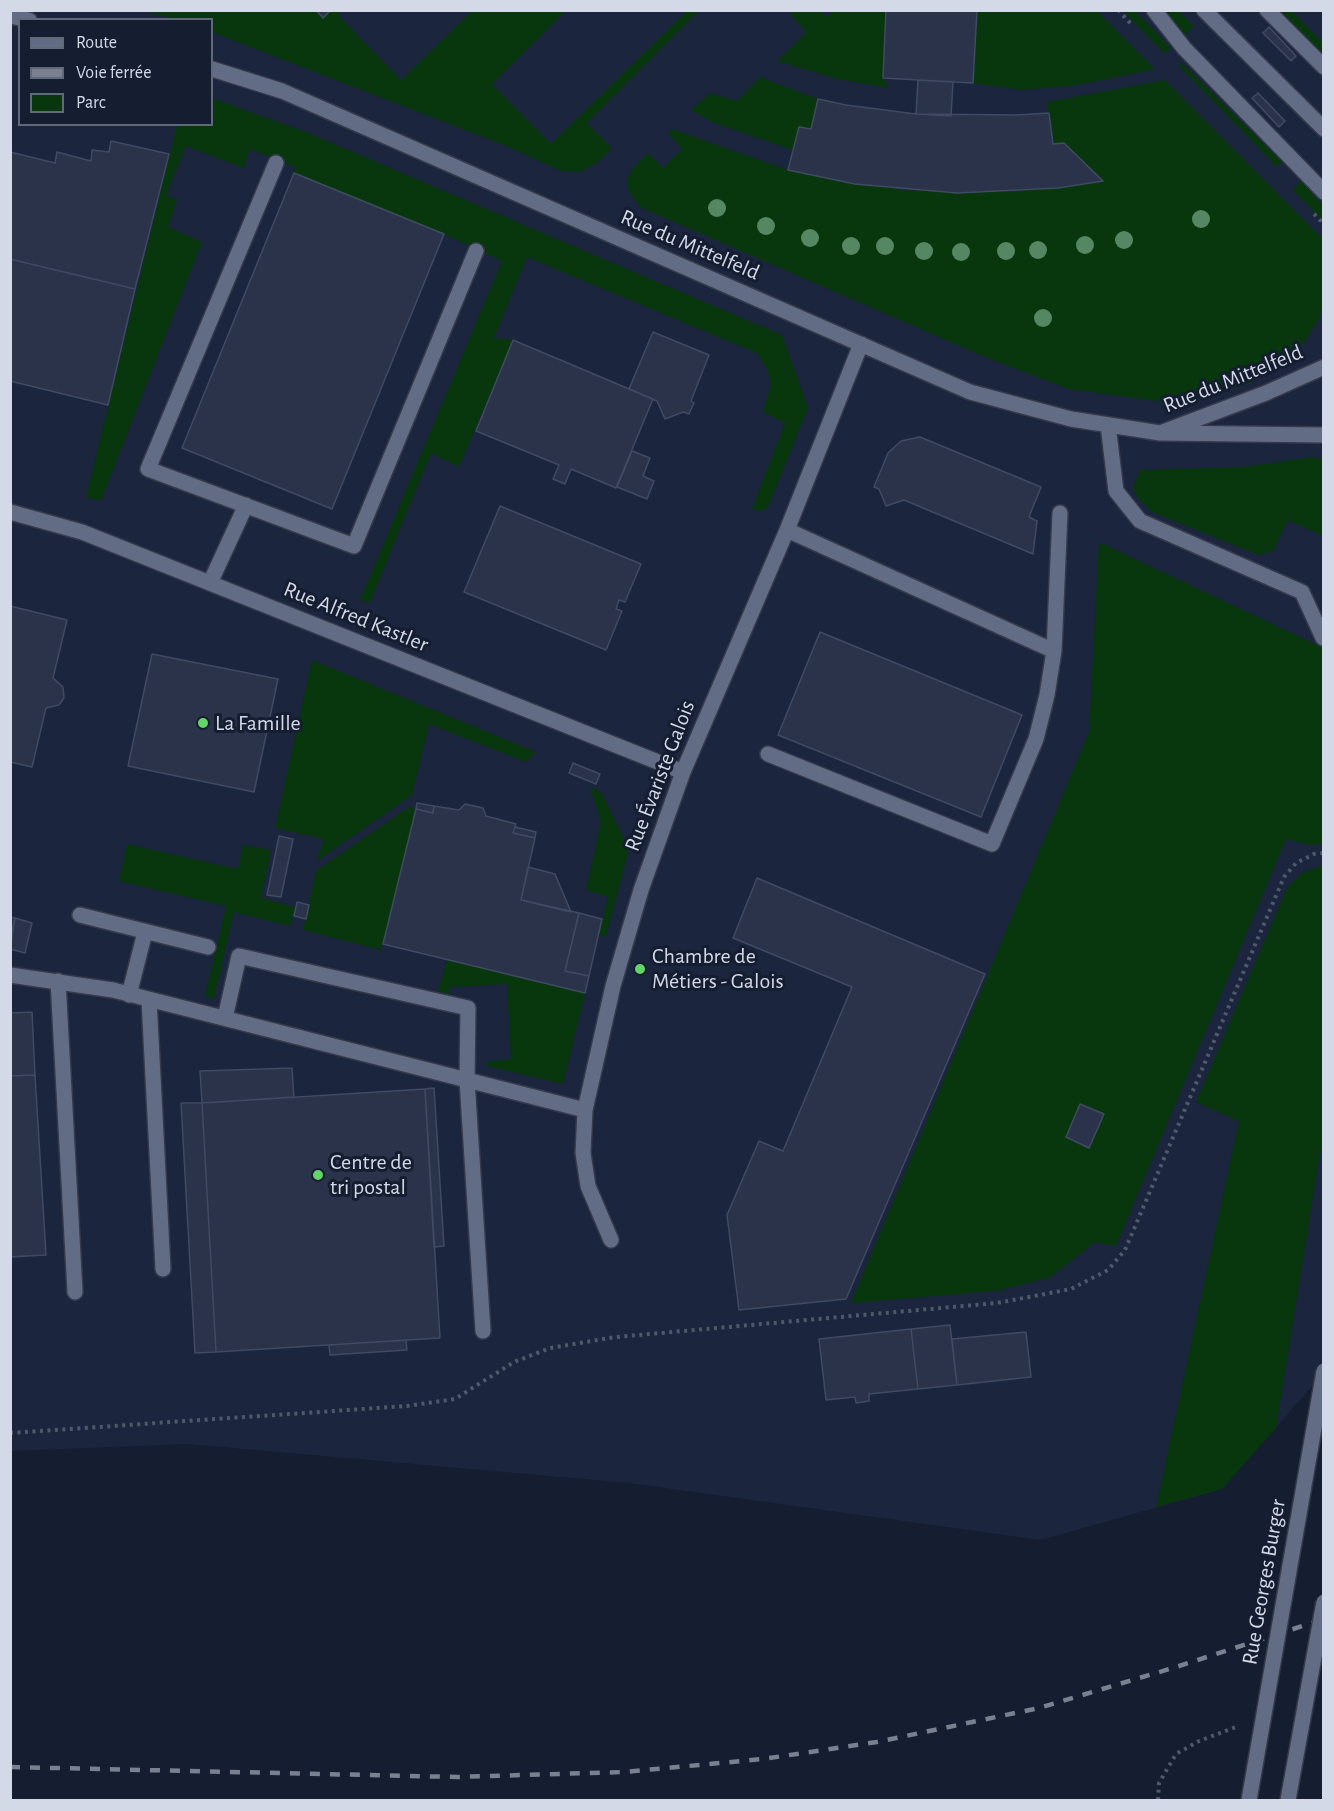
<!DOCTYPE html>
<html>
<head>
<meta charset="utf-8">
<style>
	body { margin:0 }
	#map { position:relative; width:1334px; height:1811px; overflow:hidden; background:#151d31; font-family:"Alegreya Sans",sans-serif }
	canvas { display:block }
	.frame { position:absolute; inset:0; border:12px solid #d3d9e7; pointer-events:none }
	.legend { position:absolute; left:18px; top:18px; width:195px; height:108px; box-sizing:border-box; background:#151d31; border:2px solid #61687a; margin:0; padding:8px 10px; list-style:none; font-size:18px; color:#d3d9e7 }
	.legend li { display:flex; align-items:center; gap:12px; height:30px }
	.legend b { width:30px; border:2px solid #61687a }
</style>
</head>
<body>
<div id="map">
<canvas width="1334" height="1811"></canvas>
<div class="frame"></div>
<ul class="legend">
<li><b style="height:8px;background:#626c85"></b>Route</li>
<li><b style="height:8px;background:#798090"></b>Voie ferrée</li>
<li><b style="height:16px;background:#08370d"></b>Parc</li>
</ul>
</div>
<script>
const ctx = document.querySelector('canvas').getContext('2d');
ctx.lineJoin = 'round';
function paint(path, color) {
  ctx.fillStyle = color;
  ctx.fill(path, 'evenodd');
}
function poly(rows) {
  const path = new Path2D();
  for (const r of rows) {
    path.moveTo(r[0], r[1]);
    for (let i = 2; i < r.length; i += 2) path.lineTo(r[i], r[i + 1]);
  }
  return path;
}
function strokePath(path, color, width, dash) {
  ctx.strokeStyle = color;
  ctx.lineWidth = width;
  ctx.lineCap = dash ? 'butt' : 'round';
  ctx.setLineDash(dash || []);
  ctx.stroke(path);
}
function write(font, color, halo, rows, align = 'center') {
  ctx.font = font + ' "Alegreya Sans",sans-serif';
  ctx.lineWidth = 6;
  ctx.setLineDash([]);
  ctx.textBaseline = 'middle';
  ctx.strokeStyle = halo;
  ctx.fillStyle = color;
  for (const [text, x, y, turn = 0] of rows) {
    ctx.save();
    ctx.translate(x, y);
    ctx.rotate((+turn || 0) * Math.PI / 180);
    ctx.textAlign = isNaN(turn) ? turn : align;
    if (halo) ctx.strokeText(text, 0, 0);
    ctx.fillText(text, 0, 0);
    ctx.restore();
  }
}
const built = poly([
	[10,11,1323,11,1323,1374,1222,1489,1041,1540,629,1483,188,1444,11,1451],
	[20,20,212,20,212,124,20,124]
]);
const green = poly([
	[316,10,323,18,331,11,338,11,340,17,401,80,472,11,566,11,492,84,551,144,687,11,699,11,587,123,612,148,597,163,580,172,561,171,509,147,212,32,212,20,176,19,143,11],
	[794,11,821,11,827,17,834,11,886,11,883,78,889,88,838,79,777,61,807,32,790,15],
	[977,11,1097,11,1155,69,1078,85,1021,90,973,83],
	[1123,11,1135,11,1171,48,1164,53],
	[1165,11,1179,11,1194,26,1185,35],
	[1281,11,1292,11,1323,43,1323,54],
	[1182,63,1282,162,1277,167,1179,66],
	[760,77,818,99,811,129,799,127,793,150,712,122,691,110,710,93,737,101],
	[1165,80,1323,239,1323,300,1319,319,1303,344,1279,361,1250,375,1252,383,1210,394,1157,401,1069,389,990,359,640,207,628,189,628,177,633,168,648,153,663,168,682,149,668,133,672,129,788,170,902,190,1005,192,1102,182,1065,143,1053,144,1047,102],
	[212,98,306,132,782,335,808,408,768,507,761,511,752,509,785,423,763,412,771,384,767,369,757,353,527,257,494,338,513,340,459,467,431,453,370,603,360,600,502,261,444,234,294,173,295,167,250,149,244,168,186,146,166,195,177,200,168,227,202,242,101,501,86,497,177,125,212,124],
	[1301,181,1323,206,1323,221,1293,190],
	[1313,457,1323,460,1323,536,1288,520,1273,551,1259,555,1152,512,1137,497,1133,487,1140,470,1243,467],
	[1099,542,1315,644,1323,640,1323,844,1310,845,1286,839,1116,1246,1095,1242,1051,1277,997,1291,851,1303,1089,732],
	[312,660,536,752,526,762,429,724,412,795,317,861,324,839,275,828],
	[590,787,601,792,629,849,606,937,599,935,608,897,586,890,601,822],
	[409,807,416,809,381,950,303,930,316,871],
	[127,844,238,869,243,845,271,850,261,898,295,907,290,926,234,912,214,999,205,996,226,906,119,881],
	[1323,865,1323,1134,1276,1428,1222,1489,1156,1507,1239,1121,1196,1102,1287,888,1302,873],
	[447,960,585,993,563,1084,487,1066,486,1062,511,1059,507,984,450,987,449,994,438,991]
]);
const building = poly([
	[316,10,331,10,323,18,316,10],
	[886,10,977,10,973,83,883,78,886,10],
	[1269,27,1296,56,1291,61,1263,33,1269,27],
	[918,80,953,82,951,116,916,114,918,80],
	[1258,93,1285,121,1279,127,1252,98,1258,93],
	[818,99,846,105,916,114,1017,115,1049,113,1053,144,1064,143,1103,181,1058,188,957,193,855,184,788,170,799,127,811,129,818,99],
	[111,141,169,154,135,289,10,259,10,152,55,163,57,152,91,161,92,150,109,152,111,141],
	[294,173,444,234,332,509,182,448,294,173],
	[10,259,135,289,108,405,10,381,10,259],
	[653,332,709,355,691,401,694,403,689,414,683,412,665,419,657,401,629,389,653,332],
	[513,340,653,399,616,488,571,469,565,484,553,479,559,465,476,431,513,340],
	[920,437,1041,487,1029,517,1037,521,1033,554,904,500,886,506,879,489,874,487,888,453,901,441,920,437],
	[632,451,650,458,643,476,654,481,647,499,617,487,632,451],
	[500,506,641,564,625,602,619,600,616,609,622,611,606,650,464,592,500,506],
	[10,606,67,620,53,678,63,687,64,698,59,705,46,708,32,767,10,762,10,606],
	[820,632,1022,715,981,817,778,735,820,632],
	[152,654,278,679,254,792,128,766,152,654],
	[573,763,600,774,596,784,569,773,573,763],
	[417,803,434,806,433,813,416,809,417,803],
	[465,804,483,808,486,816,516,824,513,833,535,838,521,900,579,913,565,971,589,976,585,993,383,944,416,809,433,813,434,806,459,810,465,804],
	[515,827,536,832,535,838,513,833,515,827],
	[279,836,293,839,281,897,267,895,279,836],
	[528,867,555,874,571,912,521,900,528,867],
	[757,878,985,974,846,1299,739,1310,727,1215,759,1141,783,1151,852,987,733,938,757,878],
	[297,902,309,905,306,919,294,916,297,902],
	[579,913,602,919,589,976,565,971,579,913],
	[10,917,15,918,10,939,10,917],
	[15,918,32,923,25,953,10,949,15,918],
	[32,1012,35,1075,10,1076,10,1013,32,1012],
	[292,1068,294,1097,202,1103,200,1071,292,1068],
	[35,1075,46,1255,10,1257,10,1076,35,1075],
	[434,1088,444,1246,434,1247,425,1089,434,1088],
	[425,1089,440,1338,216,1352,202,1103,425,1089],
	[181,1103,202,1103,216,1352,195,1353,181,1103],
	[1080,1104,1104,1114,1089,1148,1066,1137,1080,1104],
	[950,1325,957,1385,918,1389,911,1329,950,1325],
	[911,1329,918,1389,869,1394,869,1401,863,1402,856,1403,855,1397,826,1400,819,1339,911,1329],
	[1026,1332,1031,1377,957,1385,952,1339,1026,1332],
	[406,1340,407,1350,330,1355,329,1345,406,1340]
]);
const path = poly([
	[1118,10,1132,25],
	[1314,214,1324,224],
	[10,1433,407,1406,455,1399,514,1362,550,1348,616,1337,997,1303,1071,1289,1108,1270,1125,1250,1284,877,1296,863,1314,854,1324,853],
	[1158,1800,1159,1783,1176,1754,1199,1741,1236,1727]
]);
const minor = poly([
	[1154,10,1184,48,1324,192],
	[1204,10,1324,129],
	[1267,10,1324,67],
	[10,16,29,20],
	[212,69,282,91,970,392,1071,419,1160,433],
	[276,163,148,469,354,546,476,251],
	[1324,367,1266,393,1160,433,1324,435],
	[1108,425,1116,491,1140,521,1302,592,1323,638],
	[10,512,82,532,683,772],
	[787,530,1054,651],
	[210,583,246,505],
	[768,754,992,844,1036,739,1047,695,1054,651,1060,513],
	[80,915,208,947],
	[10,975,113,990,585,1110],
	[58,981,75,1292],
	[129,995,145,932],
	[149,1000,163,1269],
	[225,1018,239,956,468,1008,467,1080,483,1331],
	[611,1240,588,1186,583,1153,585,1110,613,986,641,890,683,772,787,530,861,344]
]);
const rail = poly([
	[10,1767,457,1777,624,1772,763,1759,877,1742,1039,1708,1176,1667,1324,1619]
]);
const minorBridge = poly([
	[1249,1800,1324,1371],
	[1288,1800,1324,1602]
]);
const trees = [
	[717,208],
	[1201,219],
	[766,226],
	[810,238],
	[1124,240],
	[1085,245],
	[851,246],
	[885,246],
	[1038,250],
	[924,251],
	[1006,251],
	[961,252],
	[1043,318]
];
const markers = [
	[203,723,6,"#63d468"],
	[640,969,6,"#63d468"],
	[318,1175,6,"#63d468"]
];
const streetNames = [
	["Rue du Mittelfeld",690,245,23],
	["Rue du Mittelfeld",1233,379,-22],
	["Rue Alfred Kastler",356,617,22],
	["Rue Évariste Galois",660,776,-69],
	["Rue Georges Burger",1264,1582,-80]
];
const poiNames = [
	["La Famille",215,723],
	["Chambre de",652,956],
	["Métiers - Galois",652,981],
	["Centre de",330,1162],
	["tri postal",330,1187]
];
paint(built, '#1b253e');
paint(green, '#08370d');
paint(building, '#2b334a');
strokePath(building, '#404a62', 1.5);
strokePath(minor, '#35394a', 18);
strokePath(path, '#50586a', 4, [3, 4.5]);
strokePath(minor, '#626c85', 15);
strokePath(rail, '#798090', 4.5, [10, 10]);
strokePath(minorBridge, '#35394a', 18, []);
strokePath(minorBridge, '#626c85', 15);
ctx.fillStyle = '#558762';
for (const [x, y] of trees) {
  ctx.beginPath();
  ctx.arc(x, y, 9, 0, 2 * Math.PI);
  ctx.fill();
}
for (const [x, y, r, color] of markers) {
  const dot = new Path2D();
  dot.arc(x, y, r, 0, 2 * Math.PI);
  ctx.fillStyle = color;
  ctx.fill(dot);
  strokePath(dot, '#151d31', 2);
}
write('22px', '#d3d9e7', '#151d31', streetNames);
write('22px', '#d3d9e7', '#151d31', poiNames, 'left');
</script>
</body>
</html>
